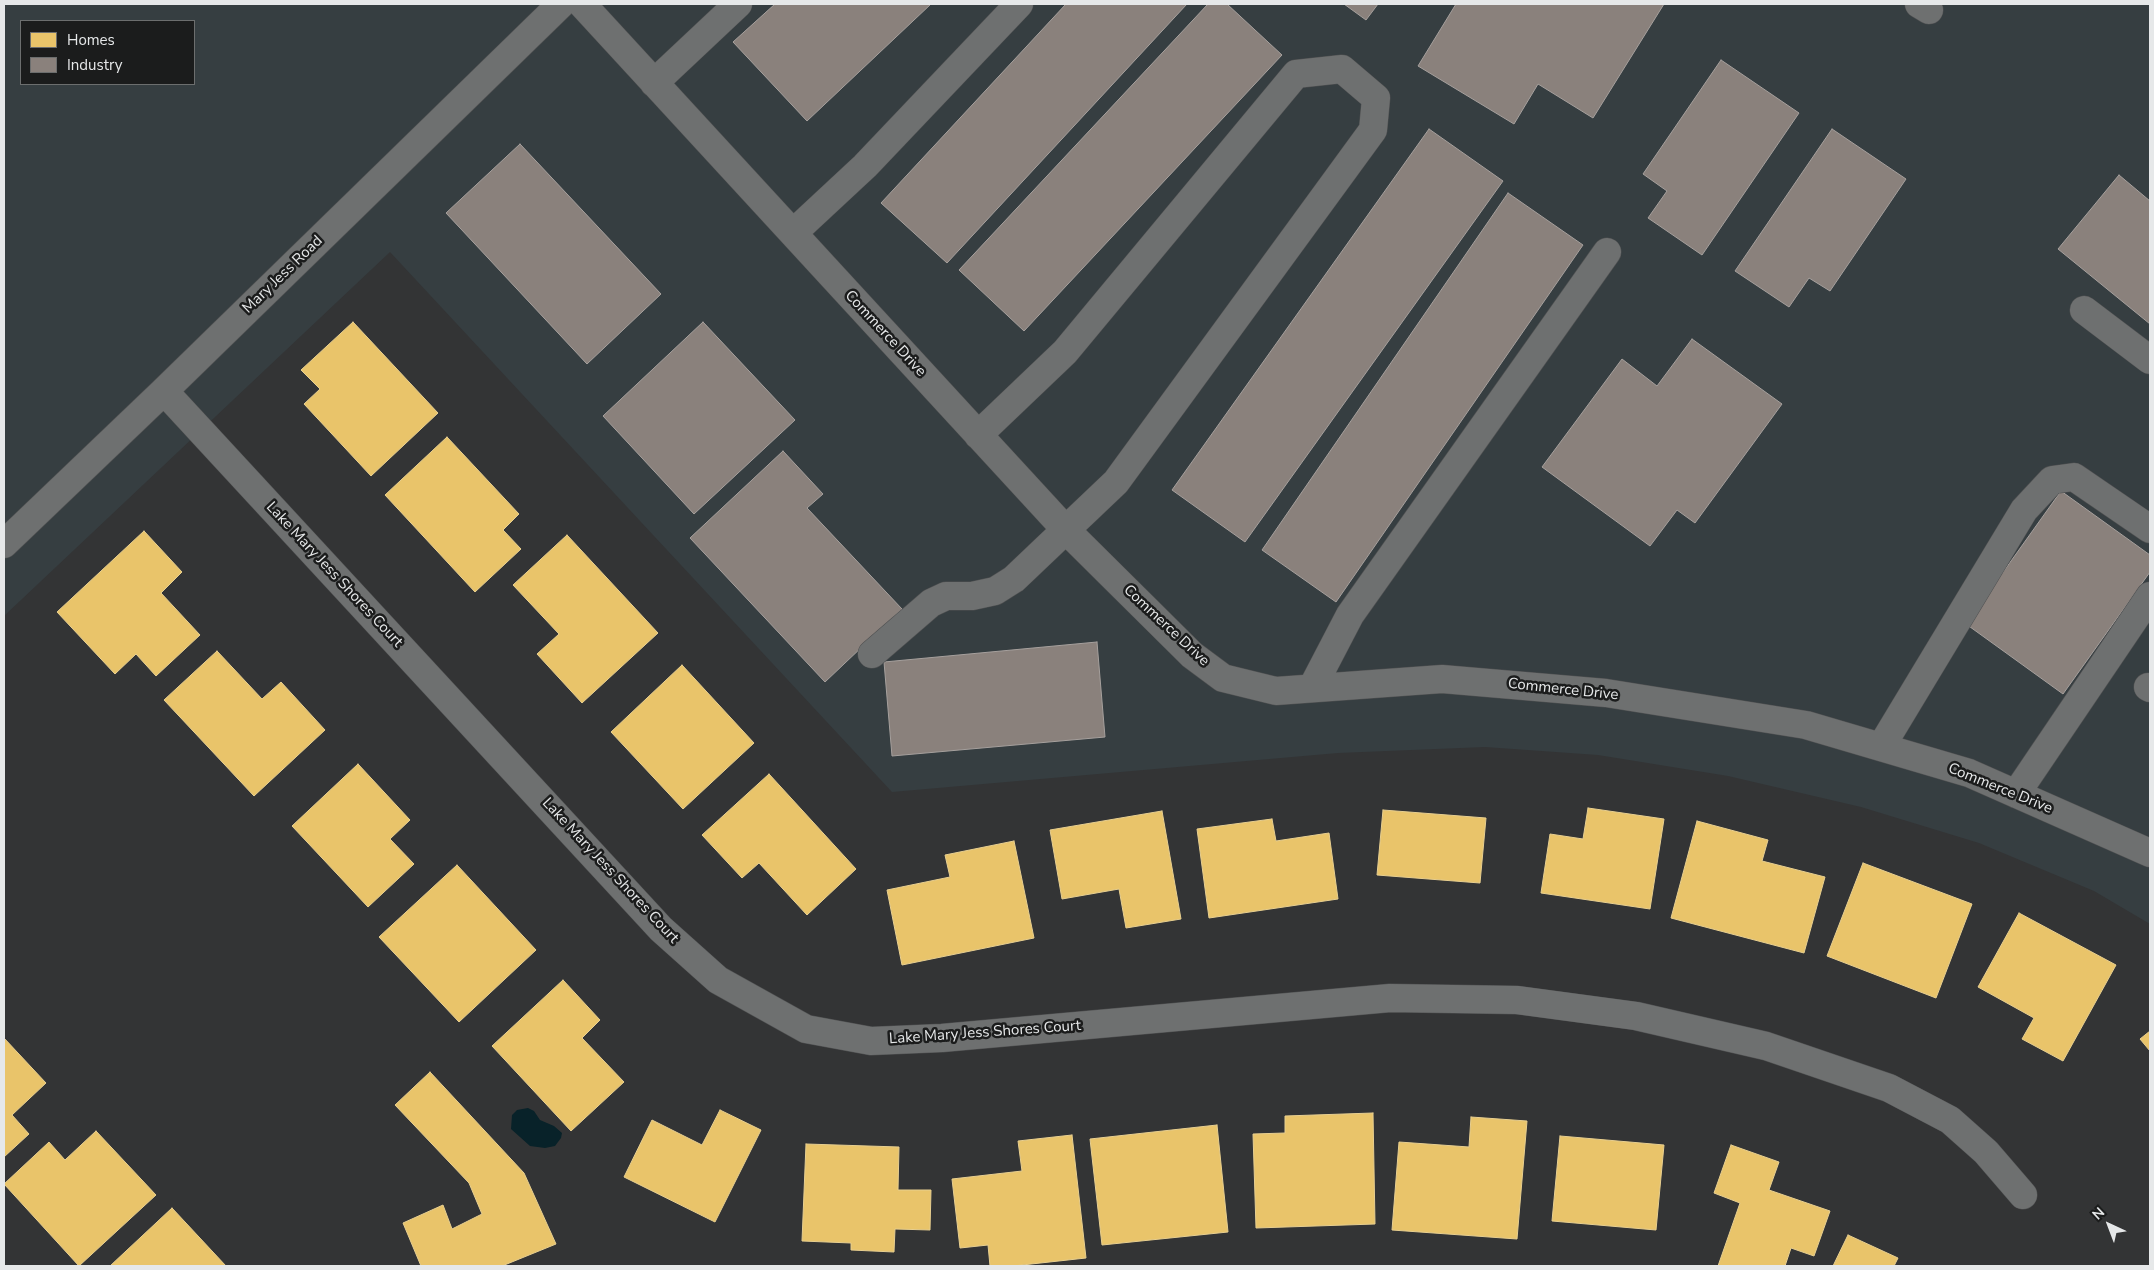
<!DOCTYPE html>
<html>
<head>
<meta charset="utf-8">
<style>
	body { margin:0 }
	#map { position:relative; width:2154px; height:1270px; overflow:hidden; background:#333435; font-family:"Nunito Sans",sans-serif }
	canvas { display:block }
	.frame { position:absolute; inset:0; border:5px solid #e6e8e9; pointer-events:none }
	.legend { position:absolute; left:20px; top:20px; width:175px; height:65px; box-sizing:border-box; background:#1b1c1c; border:1px solid #6c6e6e; margin:0; padding:6px 9px; list-style:none; font-size:15px; color:#e6e8e9 }
	.legend li { display:flex; align-items:center; gap:10px; height:25px }
	.legend b { width:25px; border:1px solid #6c6e6e }
	.north { position:absolute; left:2084px; top:1200px; width:50px; height:50px; -webkit-text-stroke:4px #1b1c1c; paint-order:stroke; rotate:317deg; font-size:14px; font-weight:700; line-height:20px; text-align:center; color:#e6e8e9 }
	.north::after { content:''; display:block; margin:auto; width:18px; height:22px; background:#e6e8e9; clip-path:polygon(50% 0,100% 100%,50% 72%,0 100%) }
</style>
</head>
<body>
<div id="map">
<canvas width="2154" height="1270"></canvas>
<div class="frame"></div>
<ul class="legend">
<li><b style="height:14px;background:#e9c46a"></b>Homes</li>
<li><b style="height:14px;background:#8a817c"></b>Industry</li>
</ul>
<div class="north">N</div>
</div>
<script>
const ctx = document.querySelector('canvas').getContext('2d');
ctx.lineJoin = 'round';
function paint(path, color) {
  ctx.fillStyle = color;
  ctx.fill(path, 'evenodd');
}
function poly(rows) {
  const path = new Path2D();
  for (const r of rows) {
    path.moveTo(r[0], r[1]);
    for (let i = 2; i < r.length; i += 2) path.lineTo(r[i], r[i + 1]);
  }
  return path;
}
function strokePath(path, color, width, dash) {
  ctx.strokeStyle = color;
  ctx.lineWidth = width;
  ctx.lineCap = dash ? 'butt' : 'round';
  ctx.setLineDash(dash || []);
  ctx.stroke(path);
}
function write(font, color, halo, rows, align = 'center') {
  ctx.font = font + ' "Nunito Sans",sans-serif';
  ctx.lineWidth = 5;
  ctx.setLineDash([]);
  ctx.textBaseline = 'middle';
  ctx.strokeStyle = halo;
  ctx.fillStyle = color;
  for (const [text, x, y, turn = 0] of rows) {
    ctx.save();
    ctx.translate(x, y);
    ctx.rotate((+turn || 0) * Math.PI / 180);
    ctx.textAlign = isNaN(turn) ? turn : align;
    if (halo) ctx.strokeText(text, 0, 0);
    ctx.fillText(text, 0, 0);
    ctx.restore();
  }
}
const built = poly([
	[4,4,2150,4,2150,924,2094,891,1979,843,1861,807,1728,776,1598,755,1485,747,1338,753,892,792,390,252,4,616],
	[21,21,194,21,194,84,21,84]
]);
const water = poly([
	[528,1108,534,1111,540,1120,554,1126,562,1133,561,1138,555,1146,545,1148,530,1146,511,1129,512,1115,517,1110]
]);
const homes = poly([
	[353,322,438,413,371,476,304,404,320,389,301,370,353,322],
	[447,437,519,514,503,530,521,549,475,592,385,495,447,437],
	[144,531,182,572,161,593,200,635,156,676,136,654,115,674,57,612,144,531],
	[567,535,658,633,582,703,537,654,559,634,513,585,567,535],
	[217,651,262,699,281,682,325,730,254,796,164,700,217,651],
	[682,665,754,743,683,809,611,732,682,665],
	[358,764,410,820,390,839,414,864,368,907,292,826,358,764],
	[769,774,856,869,807,915,759,863,742,878,702,835,769,774],
	[1588,808,1664,819,1650,909,1541,893,1550,834,1583,839,1588,808],
	[1383,810,1486,818,1480,883,1377,875,1383,810],
	[1162,811,1181,919,1126,928,1119,889,1062,899,1050,830,1162,811],
	[1272,819,1276,841,1329,833,1338,899,1209,918,1197,829,1272,819],
	[1697,821,1768,840,1762,861,1825,877,1804,953,1671,918,1697,821],
	[1014,841,1034,938,902,965,887,890,950,877,945,855,1014,841],
	[1863,863,1972,904,1936,998,1827,956,1863,863],
	[457,865,536,950,459,1022,379,937,457,865],
	[2019,913,2116,965,2063,1061,2022,1039,2034,1018,1978,987,2019,913],
	[563,980,600,1020,582,1038,624,1082,571,1131,492,1046,563,980],
	[2150,1031,2150,1051,2140,1039,2150,1031],
	[4,1038,46,1083,12,1115,29,1134,4,1157,4,1038],
	[430,1072,524,1173,556,1244,502,1266,421,1266,403,1223,443,1205,452,1229,482,1214,469,1183,395,1105,430,1072],
	[720,1110,761,1130,715,1222,624,1177,652,1120,702,1145,720,1110],
	[1373,1113,1375,1224,1256,1228,1253,1134,1285,1133,1285,1116,1373,1113],
	[1471,1117,1527,1121,1517,1239,1392,1230,1399,1142,1469,1147,1471,1117],
	[1217,1125,1228,1232,1102,1245,1090,1139,1217,1125],
	[96,1131,156,1195,79,1266,4,1184,49,1142,65,1160,96,1131],
	[1072,1135,1086,1258,1013,1266,990,1266,988,1245,960,1248,952,1179,1022,1171,1018,1141,1072,1135],
	[1560,1136,1664,1145,1656,1230,1552,1221,1560,1136],
	[806,1144,899,1147,898,1190,931,1190,930,1230,895,1229,894,1252,851,1250,851,1243,802,1241,806,1144],
	[1731,1145,1779,1162,1769,1190,1830,1211,1814,1256,1791,1248,1785,1266,1718,1266,1740,1203,1714,1193,1731,1145],
	[172,1208,226,1266,110,1266,172,1208],
	[1848,1235,1898,1258,1894,1266,1833,1266,1848,1235]
]);
const industry = poly([
	[775,4,931,4,807,121,733,42,775,4],
	[1066,4,1187,4,947,263,881,203,1066,4],
	[1208,4,1227,4,1282,55,1024,331,959,270,1208,4],
	[1344,4,1378,4,1366,20,1344,4],
	[1456,4,1664,4,1593,118,1538,84,1514,124,1418,66,1456,4],
	[1721,60,1799,113,1702,255,1648,218,1667,191,1643,174,1721,60],
	[1429,129,1503,181,1245,542,1172,490,1429,129],
	[1832,129,1906,179,1830,291,1809,278,1789,307,1735,271,1832,129],
	[520,144,661,294,587,364,446,213,520,144],
	[2119,175,2150,201,2150,324,2058,249,2119,175],
	[1508,193,1583,245,1336,602,1262,550,1508,193],
	[703,322,795,420,694,514,603,416,703,322],
	[1692,339,1782,404,1695,523,1677,510,1650,546,1542,467,1622,359,1657,386,1692,339],
	[783,451,823,494,807,508,902,609,825,682,690,538,783,451],
	[2061,491,2150,555,2150,572,2063,694,1966,624,2061,491],
	[1097,642,1105,737,892,756,884,662,1097,642]
]);
const minor = poly([
	[582,4,1066,530,1192,655,1223,678,1276,691,1442,679,1606,693,1806,725,1969,773,2150,853],
	[1919,4,1929,10],
	[654,83,738,4],
	[793,233,865,166,1019,4],
	[2084,310,2150,360],
	[164,391,661,929,718,980,806,1029,871,1041,942,1038,1390,998,1517,1000,1636,1016,1766,1046,1889,1088,1950,1120,1986,1152,2023,1195],
	[4,544,164,391,561,4],
	[872,654,931,603,946,596,972,596,995,591,1014,579,1116,482,1373,130,1376,98,1342,69,1296,74,1065,352,978,435],
	[2148,687,2150,688],
	[1312,688,1350,615,1607,252],
	[1881,747,2024,510,2052,480,2074,477,2150,529],
	[2016,794,2150,596]
]);
const streetNames = [
	["Mary Jess Road",283,275,-44],
	["Commerce Drive",885,334,47],
	["Lake Mary Jess Shores Court",334,575,47],
	["Commerce Drive",1166,626,43],
	["Commerce Drive",1563,690,6],
	["Commerce Drive",2000,789,22],
	["Lake Mary Jess Shores Court",610,871,47],
	["Lake Mary Jess Shores Court",985,1033,-4]
];
paint(built, '#363e41');
paint(water, '#082229');
paint(homes, '#e9c46a');
strokePath(homes, '#e8cf90', 1);
paint(industry, '#8a817c');
strokePath(industry, '#a6a09d', 1);
strokePath(minor, '#505152', 29);
strokePath(minor, '#6e7070', 28);
write('15px', '#e6e8e9', '#1b1c1c', streetNames);
</script>
</body>
</html>
